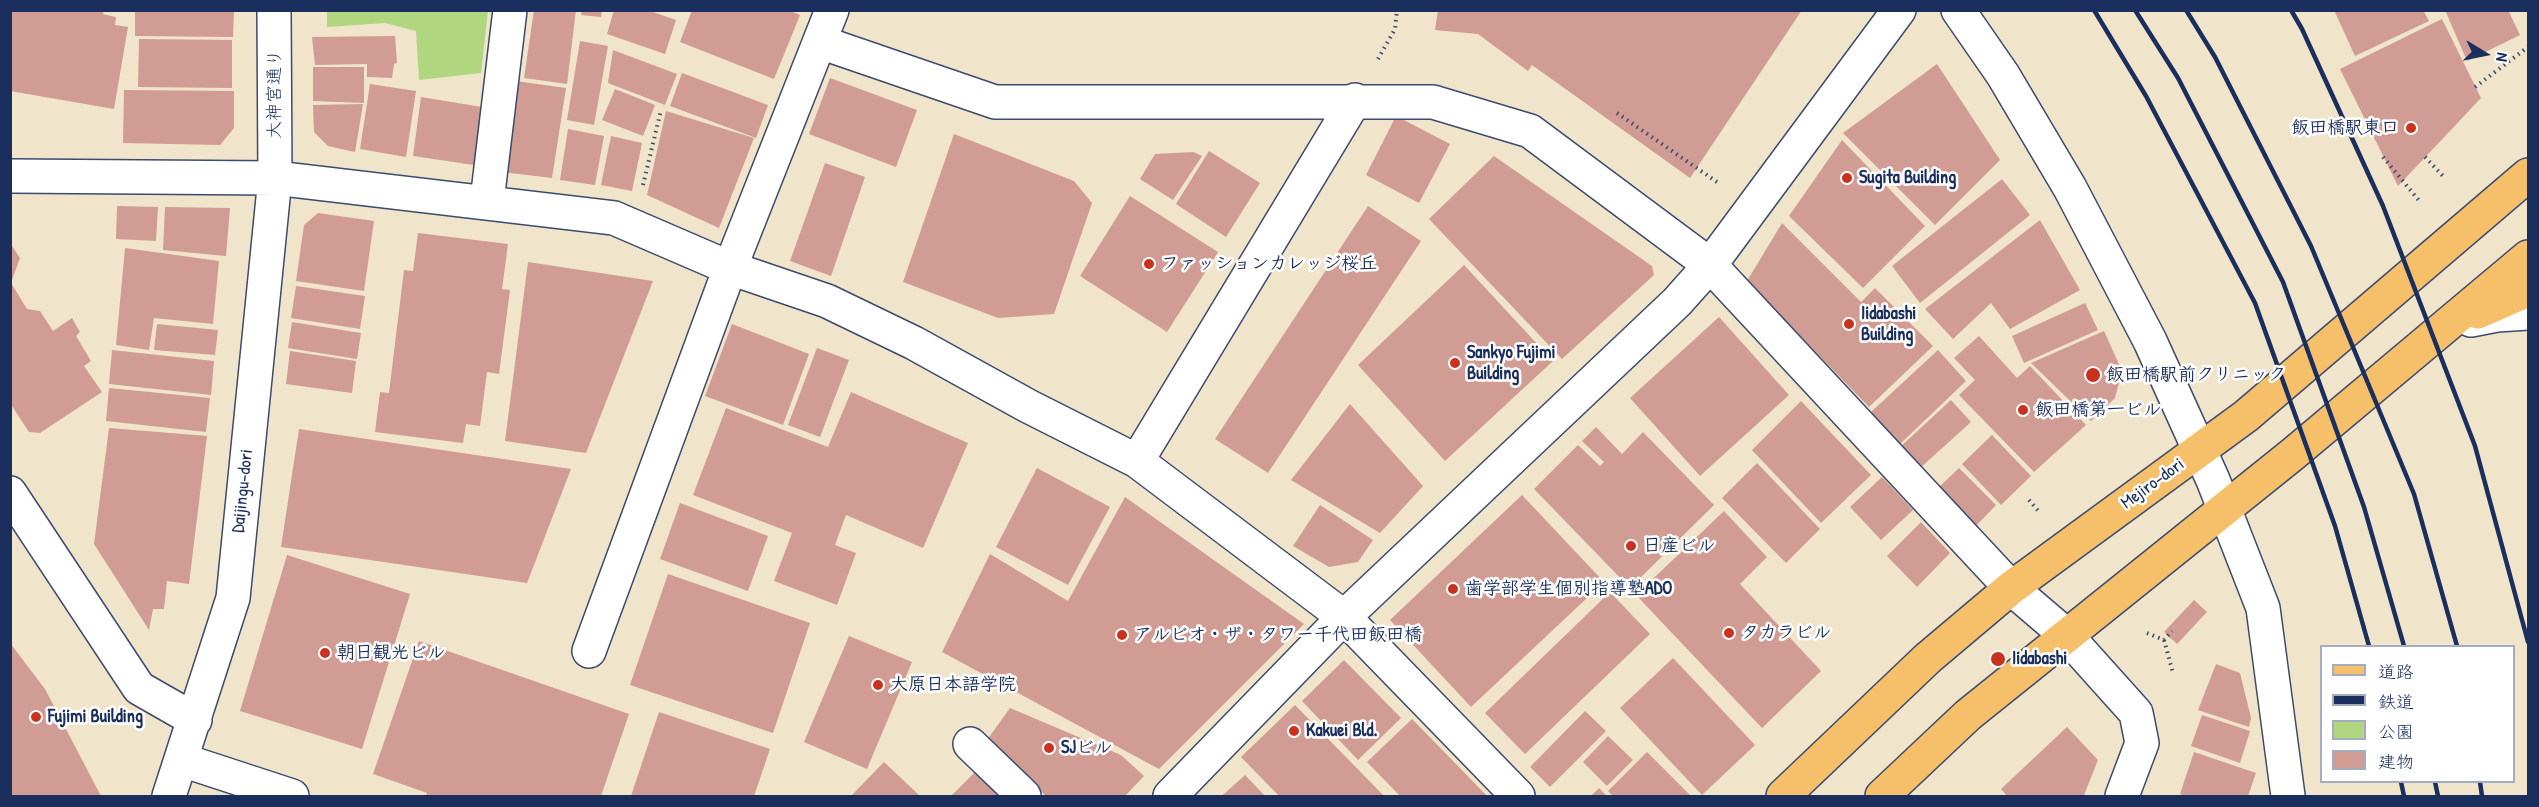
<!DOCTYPE html>
<html>
<head>
<meta charset="utf-8">
<style>
	body { margin:0 }
	#map { position:relative; width:2539px; height:807px; overflow:hidden; background:#f0e5ca; font-family:"Patrick Hand","Klee One",sans-serif }
	canvas { display:block }
	.frame { position:absolute; inset:0; border:12px solid #1b2f5e; pointer-events:none }
	.legend { position:absolute; left:2320px; top:645px; width:195px; height:138px; box-sizing:border-box; background:#fff; border:2px solid #a4acbf; margin:0; padding:8px 10px; list-style:none; font-size:18px; color:#1b2f5e }
	.legend li { display:flex; align-items:center; gap:12px; height:30px }
	.legend b { width:30px; border:2px solid #a4acbf }
	.north { position:absolute; left:2455px; top:24px; width:60px; height:60px; -webkit-text-stroke:4px #fff; paint-order:stroke; rotate:100deg; font-size:16px; font-weight:700; line-height:24px; text-align:center; color:#1b2f5e }
	.north::after { content:''; display:block; margin:auto; width:21px; height:27px; background:#1b2f5e; clip-path:polygon(50% 0,100% 100%,50% 72%,0 100%) }
</style>
</head>
<body>
<div id="map">
<canvas width="2539" height="807"></canvas>
<div class="frame"></div>
<ul class="legend">
<li><b style="height:8px;background:#f6c06b"></b>道路</li>
<li><b style="height:8px;background:#1b2f5e"></b>鉄道</li>
<li><b style="height:16px;background:#b0d680"></b>公園</li>
<li><b style="height:16px;background:#d09c93"></b>建物</li>
</ul>
<div class="north">N</div>
</div>
<script>
const ctx = document.querySelector('canvas').getContext('2d');
ctx.lineJoin = 'round';
function paint(path, color) {
  ctx.fillStyle = color;
  ctx.fill(path, 'evenodd');
}
function poly(rows) {
  const path = new Path2D();
  for (const r of rows) {
    path.moveTo(r[0], r[1]);
    for (let i = 2; i < r.length; i += 2) path.lineTo(r[i], r[i + 1]);
  }
  return path;
}
function strokePath(path, color, width, dash) {
  ctx.strokeStyle = color;
  ctx.lineWidth = width;
  ctx.lineCap = dash ? 'butt' : 'round';
  ctx.setLineDash(dash || []);
  ctx.stroke(path);
}
function write(font, color, halo, rows, align = 'center') {
  ctx.font = font + ' "Patrick Hand","Klee One",sans-serif';
  ctx.lineWidth = 5;
  ctx.setLineDash([]);
  ctx.textBaseline = 'middle';
  ctx.strokeStyle = halo;
  ctx.fillStyle = color;
  for (const [text, x, y, turn = 0] of rows) {
    ctx.save();
    ctx.translate(x, y);
    ctx.rotate((+turn || 0) * Math.PI / 180);
    ctx.textAlign = isNaN(turn) ? turn : align;
    if (halo) ctx.strokeText(text, 0, 0);
    ctx.fillText(text, 0, 0);
    ctx.restore();
  }
}
const green = poly([
	[327,11,488,11,481,73,419,80,416,31,385,23,327,27]
]);
const building = poly([
	[10,10,104,10,103,14,116,17,115,25,128,27,114,109,10,91],
	[135,10,234,10,233,37,135,36],
	[534,10,576,10,567,84,524,78],
	[582,10,602,10,601,17,581,15],
	[614,10,647,10,676,20,665,54,607,34],
	[692,10,788,10,800,15,774,79,680,42],
	[1438,10,1802,10,1690,178,1532,65,1528,71,1478,34,1435,30],
	[2334,10,2423,10,2429,21,2355,56],
	[2445,10,2508,10,2520,35,2467,61],
	[2442,19,2481,98,2398,186,2340,69],
	[395,36,397,63,394,64,392,78,367,77,367,64,315,65,312,37],
	[139,39,232,40,232,88,138,87],
	[580,41,608,46,594,125,567,120],
	[613,50,677,74,665,105,608,83],
	[1937,64,2000,160,1935,225,1843,133],
	[313,67,364,67,364,103,313,101],
	[682,73,768,105,756,138,670,106],
	[830,78,917,110,896,167,809,134],
	[516,81,566,88,552,178,502,172],
	[370,84,416,91,406,157,360,149],
	[615,89,655,105,643,136,602,120],
	[124,90,234,91,234,128,220,145,123,143],
	[421,97,482,107,474,165,413,156],
	[363,104,355,152,328,146,314,132,313,105],
	[666,111,754,138,719,228,647,195],
	[1396,116,1450,144,1419,203,1366,175],
	[568,129,604,136,595,185,560,180],
	[954,134,1074,181,1092,203,1054,314,998,318,903,282],
	[611,136,642,143,632,191,601,185],
	[1842,140,1925,226,1863,288,1789,216],
	[1209,151,1260,183,1226,237,1176,204],
	[1194,152,1202,156,1173,200,1140,179,1155,154],
	[1494,156,1652,266,1654,275,1562,359,1429,219],
	[825,163,865,177,831,276,790,261],
	[2002,179,2030,215,1920,303,1892,266],
	[1130,196,1218,252,1167,332,1080,276],
	[117,206,158,207,156,241,116,239],
	[1368,206,1421,241,1268,473,1215,439],
	[165,207,230,208,226,256,163,250],
	[318,213,374,221,364,291,296,281,304,225],
	[2040,220,2080,290,2010,329,1991,303,1953,339,1925,309],
	[1782,223,1861,302,1875,288,1933,346,1869,407,1747,281],
	[418,233,508,244,502,289,510,290,499,374,487,372,480,426,466,424,463,443,375,432,380,392,389,393,404,270,413,271],
	[10,243,20,258,11,283,27,309,40,311,53,331,72,318,80,332,76,336,91,361,84,366,102,392,40,433,29,432,10,403],
	[125,248,219,261,213,324,154,318,149,350,116,345],
	[528,262,653,281,586,453,505,441],
	[1464,265,1553,361,1445,461,1358,365],
	[296,286,365,296,360,329,291,318],
	[2085,303,2098,330,2024,363,2012,336],
	[1719,317,1789,395,1700,476,1630,398],
	[292,322,361,333,357,359,288,348],
	[157,324,218,330,215,355,154,350],
	[732,324,809,354,783,425,705,396],
	[2104,331,2122,371,2115,398,2091,421,2031,363],
	[1979,336,2017,378,2030,366,2086,425,2034,472,1959,395,1975,380,1954,358],
	[817,348,849,360,820,437,788,425],
	[112,350,214,361,211,395,109,384],
	[1938,350,1966,381,1900,444,1871,412],
	[290,351,356,361,352,393,286,384],
	[109,388,210,398,206,432,106,421],
	[851,392,968,443,923,548,846,515,835,545,856,553,837,605,774,581,792,533,693,495,726,408,828,447],
	[1951,400,1971,422,1919,469,1899,448],
	[1801,401,1871,475,1821,523,1752,450],
	[1350,404,1423,486,1380,533,1291,480],
	[1596,427,1622,454,1643,432,1714,505,1630,588,1534,489,1578,445,1600,466,1604,462,1582,441],
	[109,428,207,436,189,584,167,581,164,609,153,609,149,630,94,544],
	[299,429,571,469,527,583,281,547],
	[1992,435,2031,476,2001,505,1962,464],
	[1757,463,1820,529,1786,563,1722,498],
	[1037,468,1110,507,1068,585,996,547],
	[1959,468,1996,505,1974,528,1936,490],
	[1882,477,1913,510,1881,540,1850,507],
	[1522,495,1604,582,1471,707,1390,620],
	[1125,497,1304,624,1159,769,942,652,990,554,1068,601],
	[680,503,768,536,748,591,660,559],
	[1320,505,1373,540,1358,562,1329,567,1293,546],
	[1724,511,1767,557,1740,584,1821,671,1762,728,1636,595],
	[1921,522,1950,553,1917,587,1887,556],
	[287,555,410,594,362,749,240,711],
	[668,574,810,623,773,733,630,685],
	[1610,592,1650,634,1525,754,1485,713],
	[2194,600,2207,612,2177,644,2164,632],
	[849,636,912,662,867,769,804,742],
	[419,641,629,714,601,796,426,796,427,793,373,774],
	[10,643,45,689,101,796,10,796],
	[1673,658,1755,745,1702,795,1620,708],
	[1344,660,1401,718,1358,760,1302,701],
	[2216,664,2240,673,2251,718,2249,727,2198,710],
	[1295,705,1384,796,1279,796,1241,757],
	[1010,708,1121,755,1144,776,1125,796,1046,796,987,740],
	[1585,711,1606,731,1550,787,1530,767],
	[659,712,770,749,754,796,631,796],
	[2202,715,2250,731,2240,763,2191,746],
	[1412,719,1455,763,1487,796,1400,796,1367,762],
	[2067,727,2098,760,2084,795,2007,796,2001,789],
	[1608,736,1633,760,1607,786,1583,762],
	[1647,752,1691,796,1613,796,1608,791],
	[2194,752,2256,773,2248,796,2187,796,2180,794],
	[884,762,920,796,851,796],
	[977,770,1004,796,951,796],
	[1245,775,1265,796,1221,796,1224,794],
	[1599,788,1607,796,1591,796]
]);
const path = poly([
	[1378,59,1395,29,1397,10],
	[2475,87,2528,47],
	[1617,113,1717,182],
	[2383,157,2421,203],
	[2425,157,2443,176],
	[643,185,661,110],
	[2029,500,2040,513],
	[2147,633,2164,640,2172,631],
	[2164,640,2173,673]
]);
const minor = poly([
	[1958,10,2003,75,2070,188,2150,341,2213,480,2263,608,2288,796],
	[820,42,995,102,1433,102,1530,131,1710,265,2011,588,2066,635,2136,713,2142,743,2122,796],
	[10,176,275,178,614,218,730,268,827,301,914,343,1028,406,1137,461,1344,617,1518,796],
	[487,201,510,10],
	[2471,320,2497,315,2528,313],
	[1137,461,1355,100],
	[10,493,139,688,195,720],
	[589,651,730,268,832,10],
	[970,744,1024,796],
	[182,760,292,796],
	[169,796,233,598,275,178,274,10],
	[1170,796,1344,617,1677,302,1710,265,1899,10]
]);
const major = poly([
	[2478,312,2528,290],
	[1783,796,1928,658,2011,588,2246,416,2528,175],
	[1882,796,1968,715,2293,454,2528,257]
]);
const rail = poly([
	[2094,10,2146,96,2255,303,2335,526,2369,646],
	[2135,10,2178,78,2283,282,2364,507,2404,646],
	[2186,10,2215,57,2311,246,2414,494,2457,646],
	[2291,10,2302,29,2383,206,2475,446,2528,642],
	[2401,782,2404,796],
	[2435,782,2438,796],
	[2480,782,2482,796]
]);
const markers = [
	[2411,128,6,"#c8321e"],
	[1847,178,6,"#c8321e"],
	[1149,264,6,"#c8321e"],
	[1849,324,6,"#c8321e"],
	[1455,363,6,"#c8321e"],
	[2093,375,8,"#c8321e"],
	[2023,410,6,"#c8321e"],
	[1631,546,6,"#c8321e"],
	[1453,589,6,"#c8321e"],
	[1729,633,6,"#c8321e"],
	[1122,635,6,"#c8321e"],
	[325,653,6,"#c8321e"],
	[1998,659,8,"#c8321e"],
	[878,685,6,"#c8321e"],
	[36,717,6,"#c8321e"],
	[1294,731,6,"#c8321e"],
	[1049,748,6,"#c8321e"]
];
const streetNames = [
	["大神宮通り",275,94,-90],
	["Mejiro-dori",2153,484,-36],
	["Daijingu-dori",243,491,-84]
];
const poiNames = [
	["飯田橋駅東口",2399,128,"right"],
	["Sugita Building",1859,178],
	["ファッションカレッジ桜丘",1161,264],
	["Iidabashi",1861,314],
	["Building",1861,335],
	["Sankyo Fujimi",1467,353],
	["Building",1467,374],
	["飯田橋駅前クリニック",2106,375],
	["飯田橋第一ビル",2035,410],
	["日産ビル",1643,546],
	["歯学部学生個別指導塾ADO",1465,589],
	["タカラビル",1741,633],
	["アルビオ・ザ・タワー千代田飯田橋",1134,635],
	["朝日観光ビル",337,653],
	["Iidabashi",2012,659],
	["大原日本語学院",890,685],
	["Fujimi Building",48,717],
	["Kakuei Bld.",1306,731],
	["SJビル",1061,748]
];
paint(green, '#b0d680');
paint(building, '#d09c93');
strokePath(minor, '#3b4a6e', 36);
strokePath(major, '#3b4a6e', 36);
strokePath(path, '#3b4a6e', 4, [1.5, 4.5]);
strokePath(minor, '#fff', 33);
strokePath(major, '#f6c06b', 33);
strokePath(rail, '#1b2f5e', 4.5);
for (const [x, y, r, color] of markers) {
  const dot = new Path2D();
  dot.arc(x, y, r, 0, 2 * Math.PI);
  ctx.fillStyle = color;
  ctx.fill(dot);
  strokePath(dot, '#fff', 2);
}
write('18px', '#1b2f5e', '#fff', streetNames);
write('bold 18px', '#1b2f5e', '#fff', poiNames, 'left');
</script>
</body>
</html>
